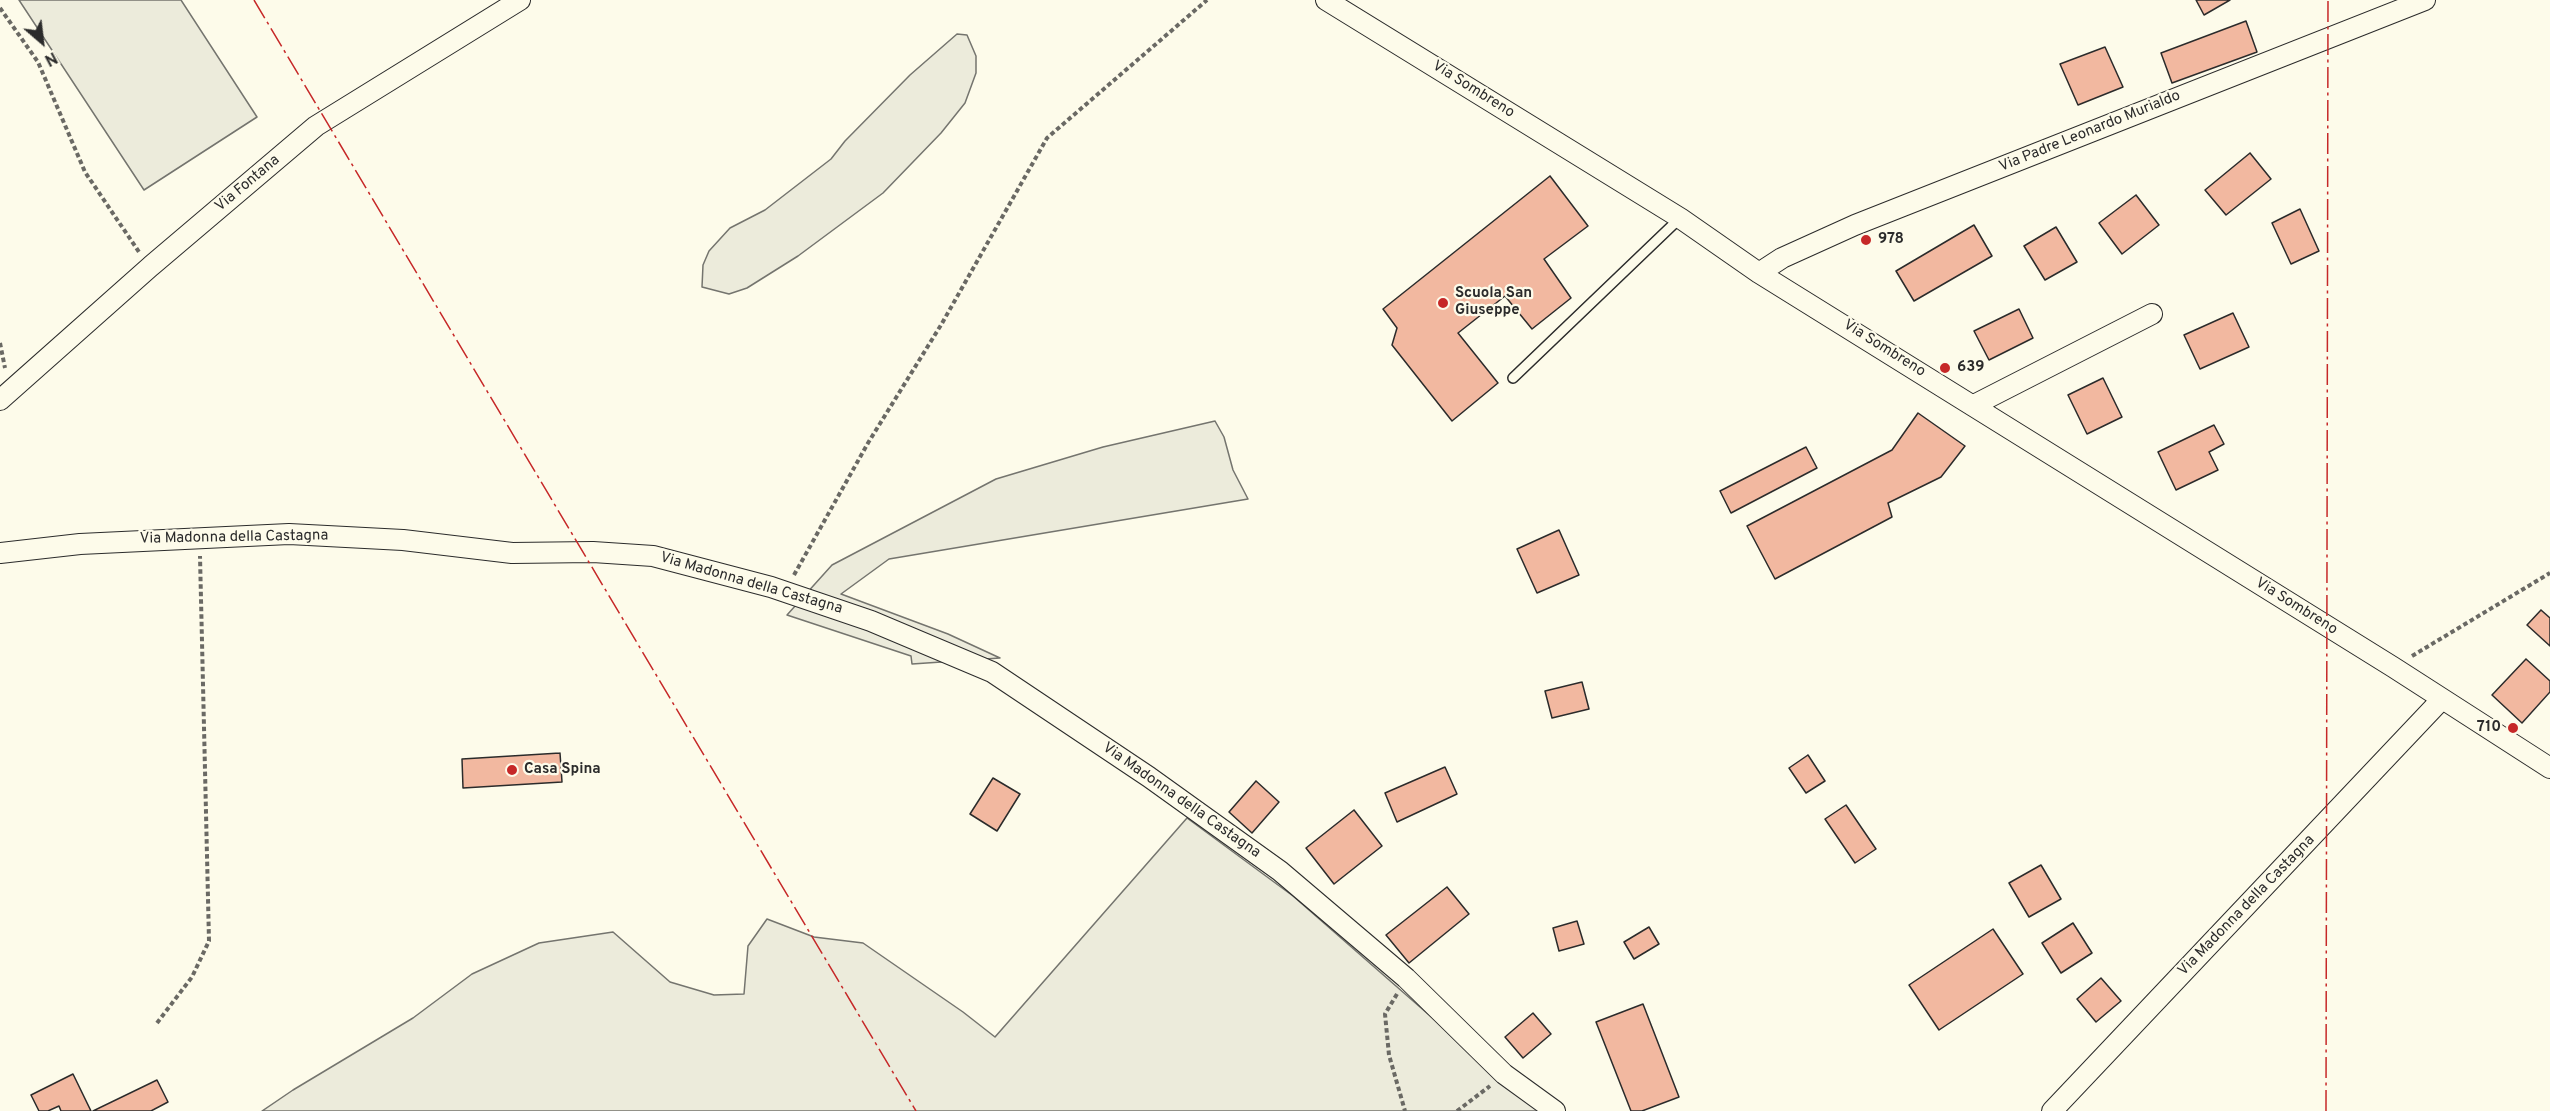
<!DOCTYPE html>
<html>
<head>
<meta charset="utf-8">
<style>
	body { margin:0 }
	#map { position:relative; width:2550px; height:1111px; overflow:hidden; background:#fdfbea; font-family:Overpass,sans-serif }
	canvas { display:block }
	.north { position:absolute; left:12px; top:12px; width:60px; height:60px; -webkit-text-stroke:4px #fdfbea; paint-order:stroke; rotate:152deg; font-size:16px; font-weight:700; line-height:24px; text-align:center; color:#2b2b2b }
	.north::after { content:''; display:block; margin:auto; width:21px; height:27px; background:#2b2b2b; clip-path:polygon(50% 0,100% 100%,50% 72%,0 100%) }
</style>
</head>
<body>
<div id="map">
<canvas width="2550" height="1111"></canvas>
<div class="north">N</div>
</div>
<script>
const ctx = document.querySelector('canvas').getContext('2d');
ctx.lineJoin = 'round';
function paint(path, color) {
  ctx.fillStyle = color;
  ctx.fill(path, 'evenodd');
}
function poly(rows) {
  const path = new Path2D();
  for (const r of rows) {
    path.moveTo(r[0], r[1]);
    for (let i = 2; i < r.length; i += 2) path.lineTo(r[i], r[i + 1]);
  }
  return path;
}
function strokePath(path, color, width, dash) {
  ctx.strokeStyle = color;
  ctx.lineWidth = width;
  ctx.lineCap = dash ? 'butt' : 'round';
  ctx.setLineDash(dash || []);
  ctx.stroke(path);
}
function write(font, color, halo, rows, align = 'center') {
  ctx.font = font + ' Overpass,sans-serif';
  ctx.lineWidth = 4.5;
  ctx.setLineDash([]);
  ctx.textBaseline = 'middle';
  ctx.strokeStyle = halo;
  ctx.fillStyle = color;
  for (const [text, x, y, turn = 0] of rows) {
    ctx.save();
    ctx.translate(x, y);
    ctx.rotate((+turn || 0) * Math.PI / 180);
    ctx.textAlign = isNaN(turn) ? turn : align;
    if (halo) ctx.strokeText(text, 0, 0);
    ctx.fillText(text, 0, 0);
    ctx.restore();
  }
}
const green = poly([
	[19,0,181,0,257,117,144,190,19,0],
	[957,34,967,35,976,56,976,73,965,103,941,133,883,193,798,256,747,288,729,294,702,287,703,265,709,251,730,228,765,210,831,159,845,141,910,75,957,34],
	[1215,421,1224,437,1233,470,1248,499,889,559,841,594,948,634,1000,658,912,664,911,656,787,615,832,565,996,479,1103,447,1215,421],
	[1187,818,1293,896,1539,1111,262,1111,293,1090,413,1018,472,974,539,943,613,932,670,982,714,995,744,994,748,946,767,919,814,937,863,943,963,1012,995,1037,1187,818]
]);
const building = poly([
	[2196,0,2230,0,2204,15,2196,0],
	[2246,21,2257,52,2172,83,2161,53,2246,21],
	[2105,47,2123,87,2078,105,2060,64,2105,47],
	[2250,153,2271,179,2226,215,2205,190,2250,153],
	[1550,176,1588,226,1544,259,1571,298,1532,329,1505,296,1458,333,1498,383,1452,421,1392,345,1397,328,1383,309,1550,176],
	[2136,195,2159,225,2122,254,2099,223,2136,195],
	[2300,209,2319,251,2291,264,2272,223,2300,209],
	[1974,225,1992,256,1914,301,1896,271,1974,225],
	[2056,227,2077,262,2045,280,2024,246,2056,227],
	[2019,309,2033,338,1989,360,1974,331,2019,309],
	[2233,313,2249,347,2200,369,2184,335,2233,313],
	[2103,378,2122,417,2087,434,2068,395,2103,378],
	[1918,413,1965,446,1941,477,1888,503,1892,517,1775,579,1747,526,1892,450,1918,413],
	[2214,425,2224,444,2209,452,2218,470,2176,490,2158,452,2214,425],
	[1806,447,1817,468,1731,513,1720,491,1806,447],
	[1559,530,1579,575,1537,593,1517,549,1559,530],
	[2541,610,2550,618,2550,646,2527,625,2541,610],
	[2526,659,2550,681,2550,692,2522,723,2492,695,2526,659],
	[1582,682,1589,709,1552,718,1545,691,1582,682],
	[560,753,562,782,463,788,462,759,560,753],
	[1808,755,1825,781,1806,793,1789,768,1808,755],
	[1445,767,1457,794,1397,822,1385,793,1445,767],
	[993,778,1020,794,997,831,970,814,993,778],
	[1256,781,1279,802,1252,833,1229,812,1256,781],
	[1846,805,1876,849,1855,863,1825,819,1846,805],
	[1354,810,1382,846,1334,884,1306,848,1354,810],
	[2041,865,2061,899,2029,917,2009,883,2041,865],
	[1447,887,1469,914,1409,963,1386,935,1447,887],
	[1577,921,1584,944,1559,951,1553,928,1577,921],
	[2073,923,2092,953,2061,973,2042,943,2073,923],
	[1649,927,1659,944,1634,959,1624,942,1649,927],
	[1993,929,2023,974,1939,1030,1909,985,1993,929],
	[2101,978,2121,1001,2096,1022,2077,999,2101,978],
	[1643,1004,1679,1097,1642,1111,1631,1111,1596,1022,1643,1004],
	[1533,1013,1551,1034,1523,1058,1505,1037,1533,1013],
	[73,1074,91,1111,61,1111,59,1106,48,1111,39,1111,31,1095,73,1074],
	[157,1080,168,1102,151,1111,93,1111,157,1080]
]);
const path = poly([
	[0,8,38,62,85,172,139,252],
	[0,343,5,368],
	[794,575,868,443,941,325,1047,138,1207,0],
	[2412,656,2550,573],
	[1397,994,1385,1014,1389,1055,1405,1111],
	[157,1023,192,977,209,941,200,556],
	[1457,1111,1490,1086]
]);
const lane = poly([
	[1513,378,1680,218]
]);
const street = poly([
	[1326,0,1680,218,1759,273,2393,667,2550,768],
	[1759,273,1782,258,1855,225,2425,0],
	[0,400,151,266,316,126,520,0],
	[1974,405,2152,314],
	[0,553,80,544,289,534,403,540,512,553,593,552,653,556,771,587,871,621,992,672,1149,777,1280,871,1406,978,1504,1074,1555,1111],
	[2052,1111,2441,700]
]);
const power = poly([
	[254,0,916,1111],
	[2326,1111,2328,0]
]);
const markers = [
	[1866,240,6,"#c62828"],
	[1443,303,6,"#c62828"],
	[1945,368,6,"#c62828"],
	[2513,728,6,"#c62828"],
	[512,770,6,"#c62828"]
];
const streetNames = [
	["Via Sombreno",1473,90,32],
	["Via Padre Leonardo Murialdo",2090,132,-22],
	["Via Fontana",248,184,-40],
	["Via Sombreno",1884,349,32],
	["Via Madonna della Castagna",234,538,-1],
	["Via Madonna della Castagna",751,584,16],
	["Via Sombreno",2296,607,32],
	["Via Madonna della Castagna",1181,801,35],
	["Via Madonna della Castagna",2247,906,-46]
];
const poiNames = [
	["978",1878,240],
	["Scuola San",1455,294],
	["Giuseppe",1455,311],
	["639",1957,368],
	["710",2501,728,"right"],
	["Casa Spina",524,770]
];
paint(green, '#ecebdb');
strokePath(green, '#74746e', 1.5);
paint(building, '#f2b8a0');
strokePath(building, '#2b2b2b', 1.5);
strokePath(lane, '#2b2b2b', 12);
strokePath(street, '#2b2b2b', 22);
strokePath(path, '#6a6964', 4, [4.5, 3]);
strokePath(lane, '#fdfbea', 9);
strokePath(street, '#fdfbea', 20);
strokePath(power, '#c62828', 1.5, [21, 4.5, 3, 4.5]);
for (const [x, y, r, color] of markers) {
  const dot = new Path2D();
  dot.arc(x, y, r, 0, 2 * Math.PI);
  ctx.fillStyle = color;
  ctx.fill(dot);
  strokePath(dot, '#fdfbea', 2);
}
write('15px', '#2b2b2b', '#fdfbea', streetNames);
write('bold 15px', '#2b2b2b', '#fdfbea', poiNames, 'left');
</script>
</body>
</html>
